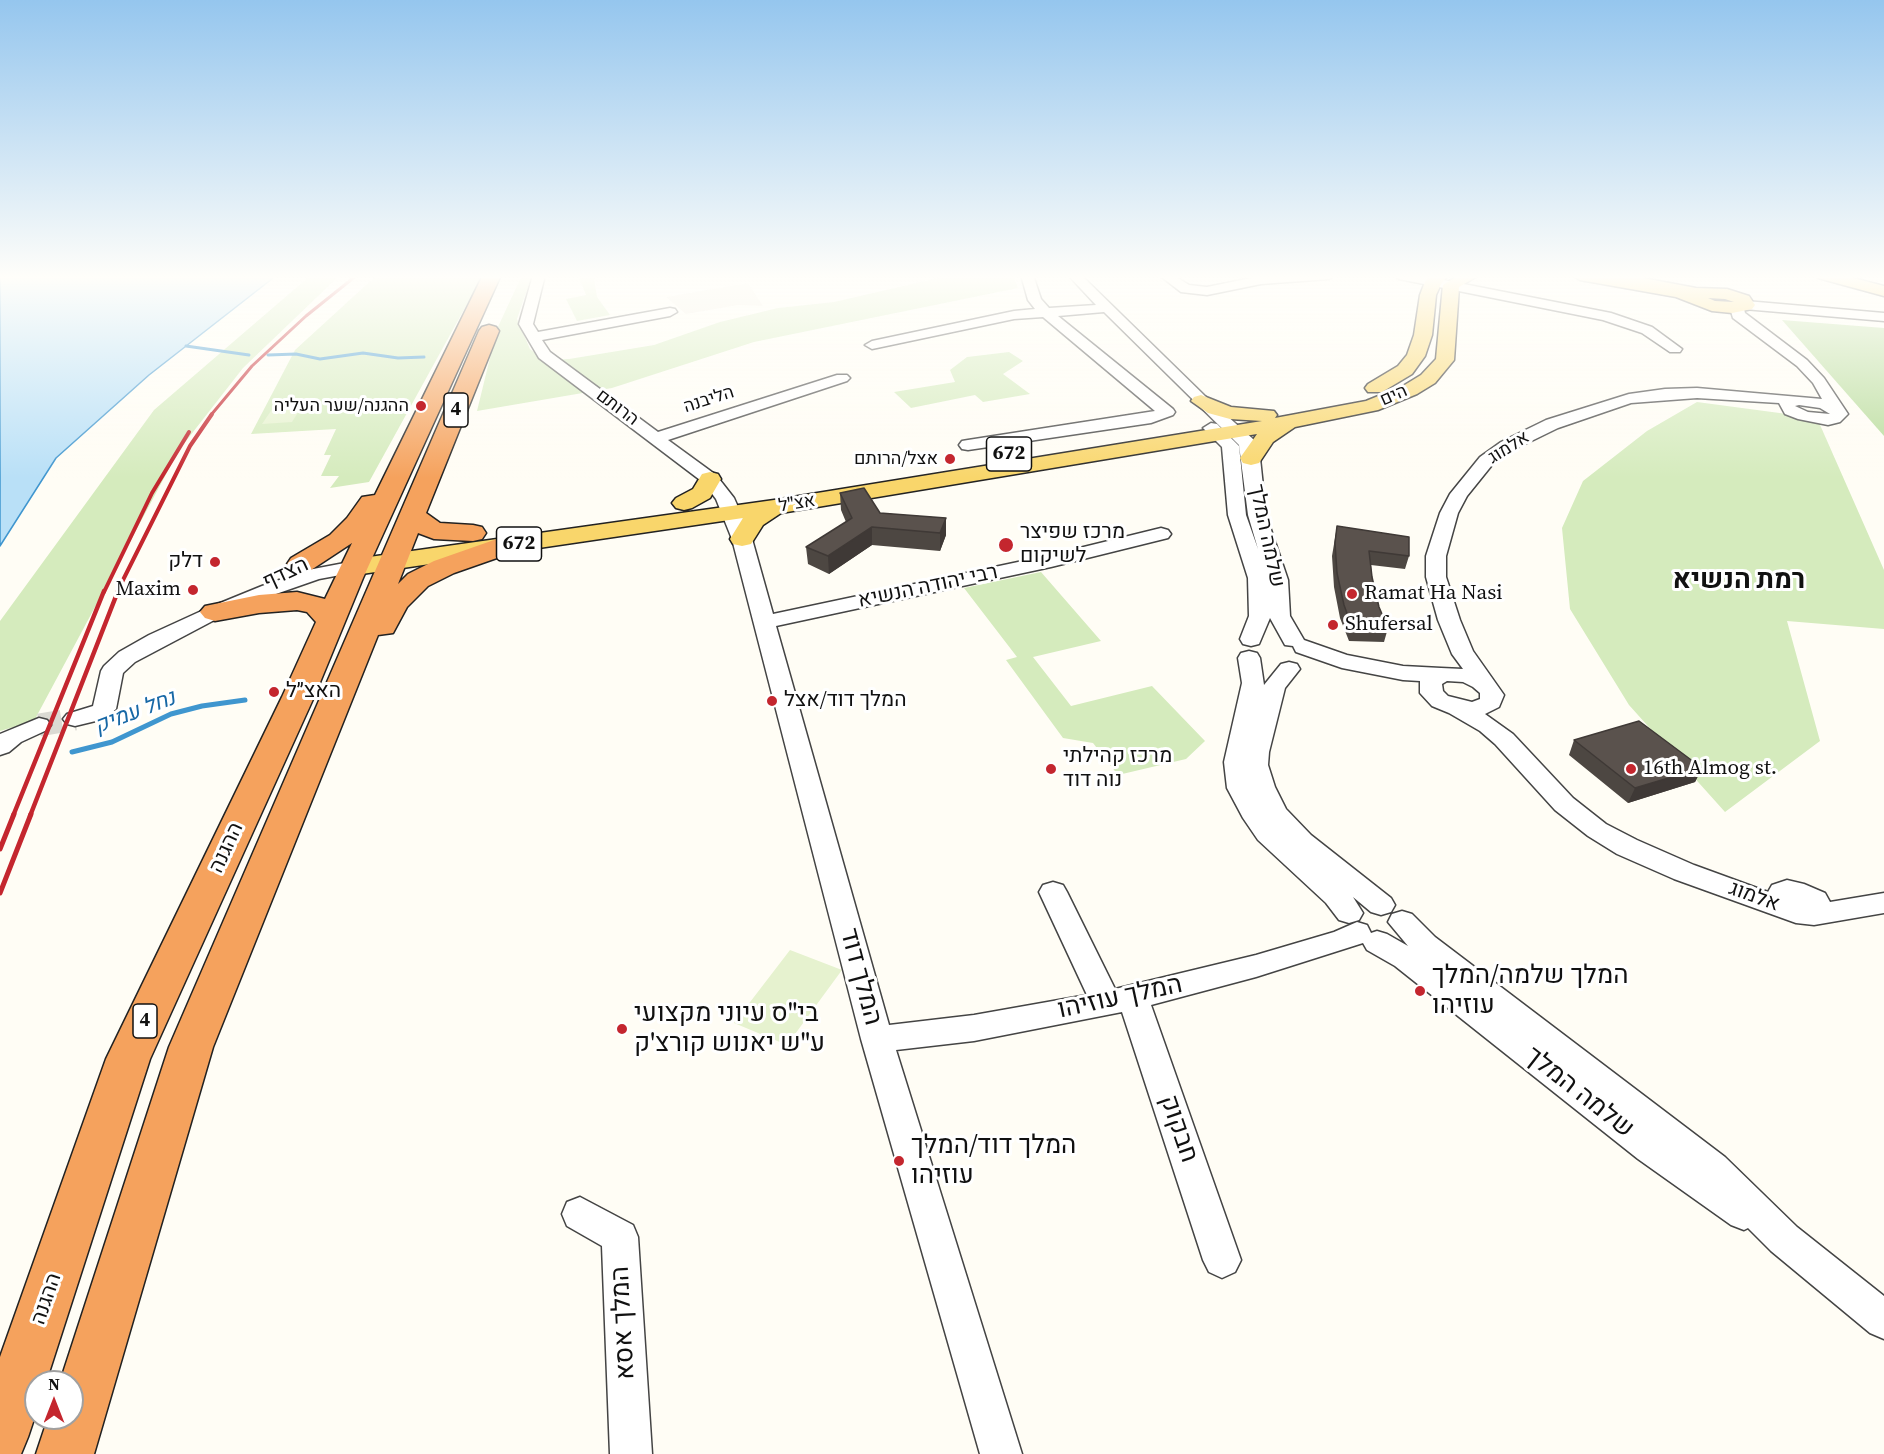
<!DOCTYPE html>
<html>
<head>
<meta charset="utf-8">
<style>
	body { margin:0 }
	#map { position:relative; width:1884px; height:1454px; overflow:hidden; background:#fffdf5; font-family:"Source Serif 4",serif }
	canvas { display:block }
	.north { position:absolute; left:24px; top:1370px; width:60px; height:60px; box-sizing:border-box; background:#fff; border:2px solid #a0a0a0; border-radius:50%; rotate:0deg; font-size:16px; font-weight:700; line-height:24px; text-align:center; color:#111 }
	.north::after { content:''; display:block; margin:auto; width:21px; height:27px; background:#c4262e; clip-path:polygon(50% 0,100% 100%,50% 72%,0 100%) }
</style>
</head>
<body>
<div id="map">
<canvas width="1884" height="1454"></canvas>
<div class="north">N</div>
</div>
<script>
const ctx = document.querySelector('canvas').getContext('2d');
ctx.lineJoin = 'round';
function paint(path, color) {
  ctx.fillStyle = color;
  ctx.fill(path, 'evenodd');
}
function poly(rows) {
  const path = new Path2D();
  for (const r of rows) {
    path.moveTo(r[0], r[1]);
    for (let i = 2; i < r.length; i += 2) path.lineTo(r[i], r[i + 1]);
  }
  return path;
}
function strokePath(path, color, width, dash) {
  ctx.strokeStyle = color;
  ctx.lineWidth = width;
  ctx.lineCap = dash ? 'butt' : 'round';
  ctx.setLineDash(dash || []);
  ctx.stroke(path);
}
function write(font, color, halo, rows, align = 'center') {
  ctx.font = font + ' "Source Serif 4",Heebo,serif';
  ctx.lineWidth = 6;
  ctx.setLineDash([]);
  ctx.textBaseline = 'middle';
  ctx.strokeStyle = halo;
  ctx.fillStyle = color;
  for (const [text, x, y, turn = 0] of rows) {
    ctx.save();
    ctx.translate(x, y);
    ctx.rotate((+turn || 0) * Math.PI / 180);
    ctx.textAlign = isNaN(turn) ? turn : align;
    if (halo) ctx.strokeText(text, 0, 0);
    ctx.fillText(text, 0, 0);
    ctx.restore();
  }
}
const green = poly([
	[311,275,340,275,243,368,179,450,34,721,0,731,0,621,154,410],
	[377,275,483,275,369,482,330,488,339,476,321,476,331,455,324,455,336,429,251,434,295,350],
	[522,275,532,275,517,319,530,349,544,360,569,359,654,345,720,322,778,308,834,302,951,275,1013,275,1018,288,754,342,612,388,477,411,497,329],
	[578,275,597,275,594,278,597,297,610,315,577,321,566,299,586,295],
	[1009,352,1023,361,1003,374,1030,394,983,402,975,395,911,408,894,392,955,382,950,370,967,357],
	[1697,402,1817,418,1884,570,1884,629,1787,621,1820,741,1725,812,1629,705,1570,609,1562,528,1583,481,1647,431],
	[1041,572,1101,641,1033,657,1071,706,1152,686,1205,741,1186,759,1118,775,1093,743,1063,738,1006,660,1017,657,964,588]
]);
const forest = poly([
	[1782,320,1884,328,1884,436]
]);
const pitch = poly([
	[306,400,292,422,262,424,277,402],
	[790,950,842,970,787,1045,734,1023]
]);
const plaza = poly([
	[748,283,763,306,738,305,686,314,666,297]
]);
const water = poly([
	[0,275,277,275,149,375,56,458,0,546,0,275]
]);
const streamFar1 = poly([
	[186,346,249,355],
	[268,355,296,354,320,359,363,353,398,358,424,357]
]);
const stream = poly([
	[72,752,112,742,171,714,202,706,245,700]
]);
const minorTunnel = poly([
	[39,725,75,719]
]);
const minor = poly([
	[533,275,545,275,533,324,538,332,670,308,675,309,677,312,670,316,542,340,550,352,658,432,837,375,847,375,850,378,847,381,668,440,716,475,734,498,752,539,773,614,1051,555,1161,528,1168,530,1171,534,1168,538,1051,567,776,626,889,1025,974,1015,1087,995,1039,892,1043,885,1053,882,1063,885,1067,892,1115,989,1256,955,1334,932,1357,922,1367,925,1371,933,1377,931,1387,934,1408,946,1388,922,1392,914,1402,911,1412,914,1435,937,1725,1157,1797,1227,1884,1296,1884,1339,1870,1333,1771,1251,1748,1228,1744,1230,1731,1225,1638,1159,1395,966,1367,950,1363,943,1256,977,1151,1005,1241,1260,1235,1272,1222,1278,1209,1272,1203,1260,1122,1012,974,1041,896,1050,1022,1454,980,1454,861,1039,732,539,716,499,704,483,539,358,519,324,533,275],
	[1021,275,1033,275,1041,299,1049,308,1096,305,1068,275,1081,275,1207,398,1253,439,1260,458,1266,515,1288,580,1290,616,1304,640,1347,655,1403,666,1441,668,1463,669,1452,654,1438,620,1426,577,1426,556,1440,513,1450,494,1480,457,1501,442,1546,420,1629,394,1665,389,1697,388,1822,399,1813,383,1797,366,1733,318,1730,308,1732,305,1746,301,1884,313,1884,321,1744,309,1745,313,1807,360,1824,378,1848,414,1840,422,1828,425,1798,419,1785,414,1779,403,1697,398,1631,403,1558,428,1513,450,1492,465,1467,496,1458,513,1446,556,1446,577,1460,620,1473,651,1504,695,1499,707,1485,714,1513,734,1573,798,1606,824,1637,840,1694,865,1768,892,1772,885,1787,880,1804,884,1825,893,1830,902,1884,893,1884,913,1814,925,1796,923,1674,879,1617,854,1588,836,1555,810,1495,744,1480,731,1449,713,1432,706,1420,693,1420,681,1403,680,1342,668,1296,652,1293,646,1285,645,1270,618,1259,644,1251,646,1243,644,1240,639,1249,616,1248,578,1228,515,1222,447,1203,428,1211,423,1217,424,1239,446,1246,515,1258,549,1248,515,1239,445,1104,312,1058,316,1173,409,1175,412,1173,415,1151,423,968,450,962,449,959,445,962,441,968,440,1155,411,1043,317,1014,319,872,349,865,345,872,341,1014,311,1035,309,1028,300,1021,275],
	[1799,405,1820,408,1830,414,1808,412,1795,406,1799,405],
	[1447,681,1463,682,1473,687,1480,693,1480,699,1472,702,1448,696,1443,691,1442,684,1447,681],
	[1159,275,1173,275,1189,285,1207,287,1261,276,1335,275,1329,279,1261,284,1207,295,1181,292,1159,275],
	[1393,275,1418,275,1611,313,1652,327,1682,349,1680,352,1670,352,1642,333,1603,320,1399,279,1393,275],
	[355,561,362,563,365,567,362,571,319,579,276,594,222,616,135,662,123,673,116,709,104,719,75,726,67,724,63,719,67,714,93,706,101,671,104,666,119,652,149,635,208,608,262,586,308,570,355,561],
	[1249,651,1257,653,1260,658,1264,685,1281,664,1289,662,1297,664,1300,669,1285,688,1269,752,1268,765,1275,787,1286,809,1311,835,1391,898,1395,905,1391,912,1381,915,1371,912,1353,897,1363,913,1359,920,1349,923,1339,920,1326,903,1258,840,1243,818,1227,788,1224,762,1242,683,1238,658,1241,653,1249,651],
	[39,718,47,720,51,725,47,730,21,742,9,752,0,755,0,734,39,718],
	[580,1197,633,1225,638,1237,652,1454,610,1454,602,1246,567,1226,562,1214,567,1202,580,1197]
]);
const major = poly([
	[1431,275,1448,275,1441,284,1436,295,1432,335,1425,356,1412,374,1382,392,1368,392,1365,388,1368,384,1398,366,1407,355,1414,335,1420,295,1425,282,1431,275],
	[1459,275,1479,275,1459,287,1454,360,1435,383,1417,394,1378,410,1295,427,1273,442,1259,463,1251,465,1243,463,1240,458,1257,434,781,513,763,525,751,544,742,546,733,544,730,539,743,518,355,575,346,572,342,567,346,562,355,559,774,500,1262,421,1230,419,1208,413,1191,401,1194,397,1201,395,1231,407,1274,411,1277,415,1275,418,1366,401,1403,386,1421,375,1436,359,1443,285,1459,275],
	[1572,275,1627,275,1696,288,1727,289,1749,296,1755,305,1752,309,1732,313,1712,311,1676,297,1580,280,1572,275],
	[1708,298,1725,299,1734,302,1715,301,1708,298],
	[1816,275,1842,275,1884,286,1884,296,1818,278,1816,275],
	[710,472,718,474,721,479,710,498,692,508,684,510,676,508,672,503,676,498,693,489,702,474,710,472]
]);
const highway = poly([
	[483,275,501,275,363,578,314,697,150,1059,46,1382,36,1382,36,1413,28,1437,21,1454,0,1454,0,1357,106,1059,282,697,316,622,307,612,297,610,259,613,215,621,205,618,200,612,205,606,259,595,297,592,325,599,352,543,311,570,301,572,291,570,287,564,291,558,330,535,347,518,362,497,375,495,483,275],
	[489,325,496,327,499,331,426,513,440,523,473,525,482,527,486,533,482,539,473,541,434,539,418,533,398,584,408,574,434,561,494,540,504,538,514,540,517,546,514,552,454,573,428,586,407,607,393,633,378,635,213,1047,94,1454,36,1454,48,1418,72,1418,72,1382,60,1382,169,1047,479,331,482,327,489,325]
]);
const railFar3 = poly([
	[211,415,252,366,306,316,357,275]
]);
const railFar2 = poly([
	[104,592,152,493,189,432],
	[117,592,190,446,212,414]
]);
const railFar1 = poly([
	[13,816,104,591],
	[30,816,118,591]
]);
const rail = poly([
	[0,849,14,814],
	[0,893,31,814]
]);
const wall = poly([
	[840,493,880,513,946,518,946,535,940,551,872,545,829,574,808,564,806,547,846,522,841,510],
	[1337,526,1409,556,1405,569,1371,565,1372,577,1379,607,1388,628,1384,642,1349,641,1340,618,1334,587,1332,556],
	[1574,740,1702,768,1695,782,1628,803,1569,755]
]);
const shadedWall = poly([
	[946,518,946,535,940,551,940,533],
	[872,527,872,545,829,574,828,556],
	[1702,768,1695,782,1628,803,1635,788]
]);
const building = poly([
	[864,488,880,513,946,518,940,533,872,527,828,556,806,547,852,518,840,493,864,488],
	[1337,526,1409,537,1409,556,1369,551,1372,577,1379,607,1388,628,1352,627,1344,605,1337,573,1335,543,1337,526],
	[1639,721,1702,768,1635,788,1574,740,1639,721]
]);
const markers = [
	[421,406,6,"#c4262e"],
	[950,459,6,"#c4262e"],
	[1006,545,8,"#c4262e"],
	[215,562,6,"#c4262e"],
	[193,590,6,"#c4262e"],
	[1352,594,6,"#c4262e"],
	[1333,625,6,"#c4262e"],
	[274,692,6,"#c4262e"],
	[772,701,6,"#c4262e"],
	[1051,769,6,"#c4262e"],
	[1631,769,6,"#c4262e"],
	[1420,991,6,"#c4262e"],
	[622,1029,6,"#c4262e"],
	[899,1161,6,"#c4262e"]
];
const farStreetnames = [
	["הים",1394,396,-24],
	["הליבנה",709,400,-18],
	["הרותם",617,408,37],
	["אלמוג",1509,448,-32],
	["אצ\"ל",797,504,-9]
];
const farPoinames = [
	["ההגנה/שער העליה",409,406],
	["אצל/הרותם",938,459]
];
const shields = [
	[456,410,24],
	[1009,454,45],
	[519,544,45],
	[145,1021,24]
];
const shieldNames = [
	["4",456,410],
	["672",1009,454],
	["672",519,544],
	["4",145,1021]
];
const poiNames = [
	["מרכז שפיצר",1020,533],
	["לשיקום",1020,557],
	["דלק",203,562,"right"],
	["Maxim",181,590,"right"],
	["Ramat Ha Nasi",1364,594],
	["Shufersal",1345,625],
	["האצ״ל",286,692],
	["המלך דוד/אצל",784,701],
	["מרכז קהילתי",1063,757],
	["נוה דוד",1063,781],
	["16th Almog st.",1643,769]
];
const streetNames = [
	["שלמה המלך",1266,536,78],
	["הצדף",286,574,-25],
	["רבי יהודה הנשיא",928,587,-12],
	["ההגנה",227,848,-65],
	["אלמוג",1754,897,20],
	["ההגנה",47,1299,-71]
];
const waterNames = [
	["נחל עמיק",135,713,-21]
];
const nearPoinames = [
	["המלך שלמה/המלך",1432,976],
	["עוזיהו",1432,1006],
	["בי\"ס עיוני מקצועי",634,1014],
	["ע\"ש יאנוש קורצ'ק",634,1044],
	["המלך דוד/המלך",911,1146],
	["עוזיהו",911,1176]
];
const nearStreetnames = [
	["המלך דוד",860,977,75],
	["המלך עוזיהו",1120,998,-12],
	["שלמה המלך",1579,1093,38],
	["חבקוק",1178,1129,71],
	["המלך אסא",624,1323,-93]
];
const districtNames = [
	["רמת הנשיא",1739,581]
];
paint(green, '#d5ebbd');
paint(forest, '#b9dc9c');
paint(pitch, '#e6f2cf');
paint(plaza, '#f1ede2');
paint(water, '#b9e0f7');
strokePath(water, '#3f96cf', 1.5);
strokePath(streamFar1, '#3f96cf', 3);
strokePath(stream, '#3f96cf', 5);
strokePath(minorTunnel, '#dbdad3', 23, [23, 12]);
strokePath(minor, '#444', 3);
strokePath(major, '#222', 3);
strokePath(highway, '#222', 3);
paint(minor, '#fff');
paint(major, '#f9d66b');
paint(highway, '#f5a25d');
strokePath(railFar3, '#c4262e', 3);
strokePath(railFar2, '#c4262e', 4);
strokePath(railFar1, '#c4262e', 4.5);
strokePath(rail, '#c4262e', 5);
paint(wall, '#4d4742');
paint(shadedWall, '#3f3936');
paint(building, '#5a524d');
strokePath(building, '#3f3936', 1.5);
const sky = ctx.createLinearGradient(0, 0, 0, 478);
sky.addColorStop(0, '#95c6ee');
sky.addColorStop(0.58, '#fffefa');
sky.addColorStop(1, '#fffefa00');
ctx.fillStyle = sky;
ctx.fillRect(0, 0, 1884, 478);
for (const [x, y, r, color] of markers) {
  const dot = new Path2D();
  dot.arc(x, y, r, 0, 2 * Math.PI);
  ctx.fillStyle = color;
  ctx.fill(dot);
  strokePath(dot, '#fff', 2);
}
write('18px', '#111', '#fff', farStreetnames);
write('18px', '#111', '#fff', farPoinames, 'right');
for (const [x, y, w] of shields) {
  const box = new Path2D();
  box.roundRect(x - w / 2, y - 17, w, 34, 4.5);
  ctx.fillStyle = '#fff';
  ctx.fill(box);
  strokePath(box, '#111', 1.5);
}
write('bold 20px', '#111', null, shieldNames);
write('21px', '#111', '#fff', poiNames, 'left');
write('21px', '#111', '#fff', streetNames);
write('italic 22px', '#1768a6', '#fff', waterNames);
write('26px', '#111', '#fff', nearPoinames, 'left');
write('26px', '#111', '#fff', nearStreetnames);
write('bold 27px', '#111', '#fff', districtNames);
</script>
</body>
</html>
